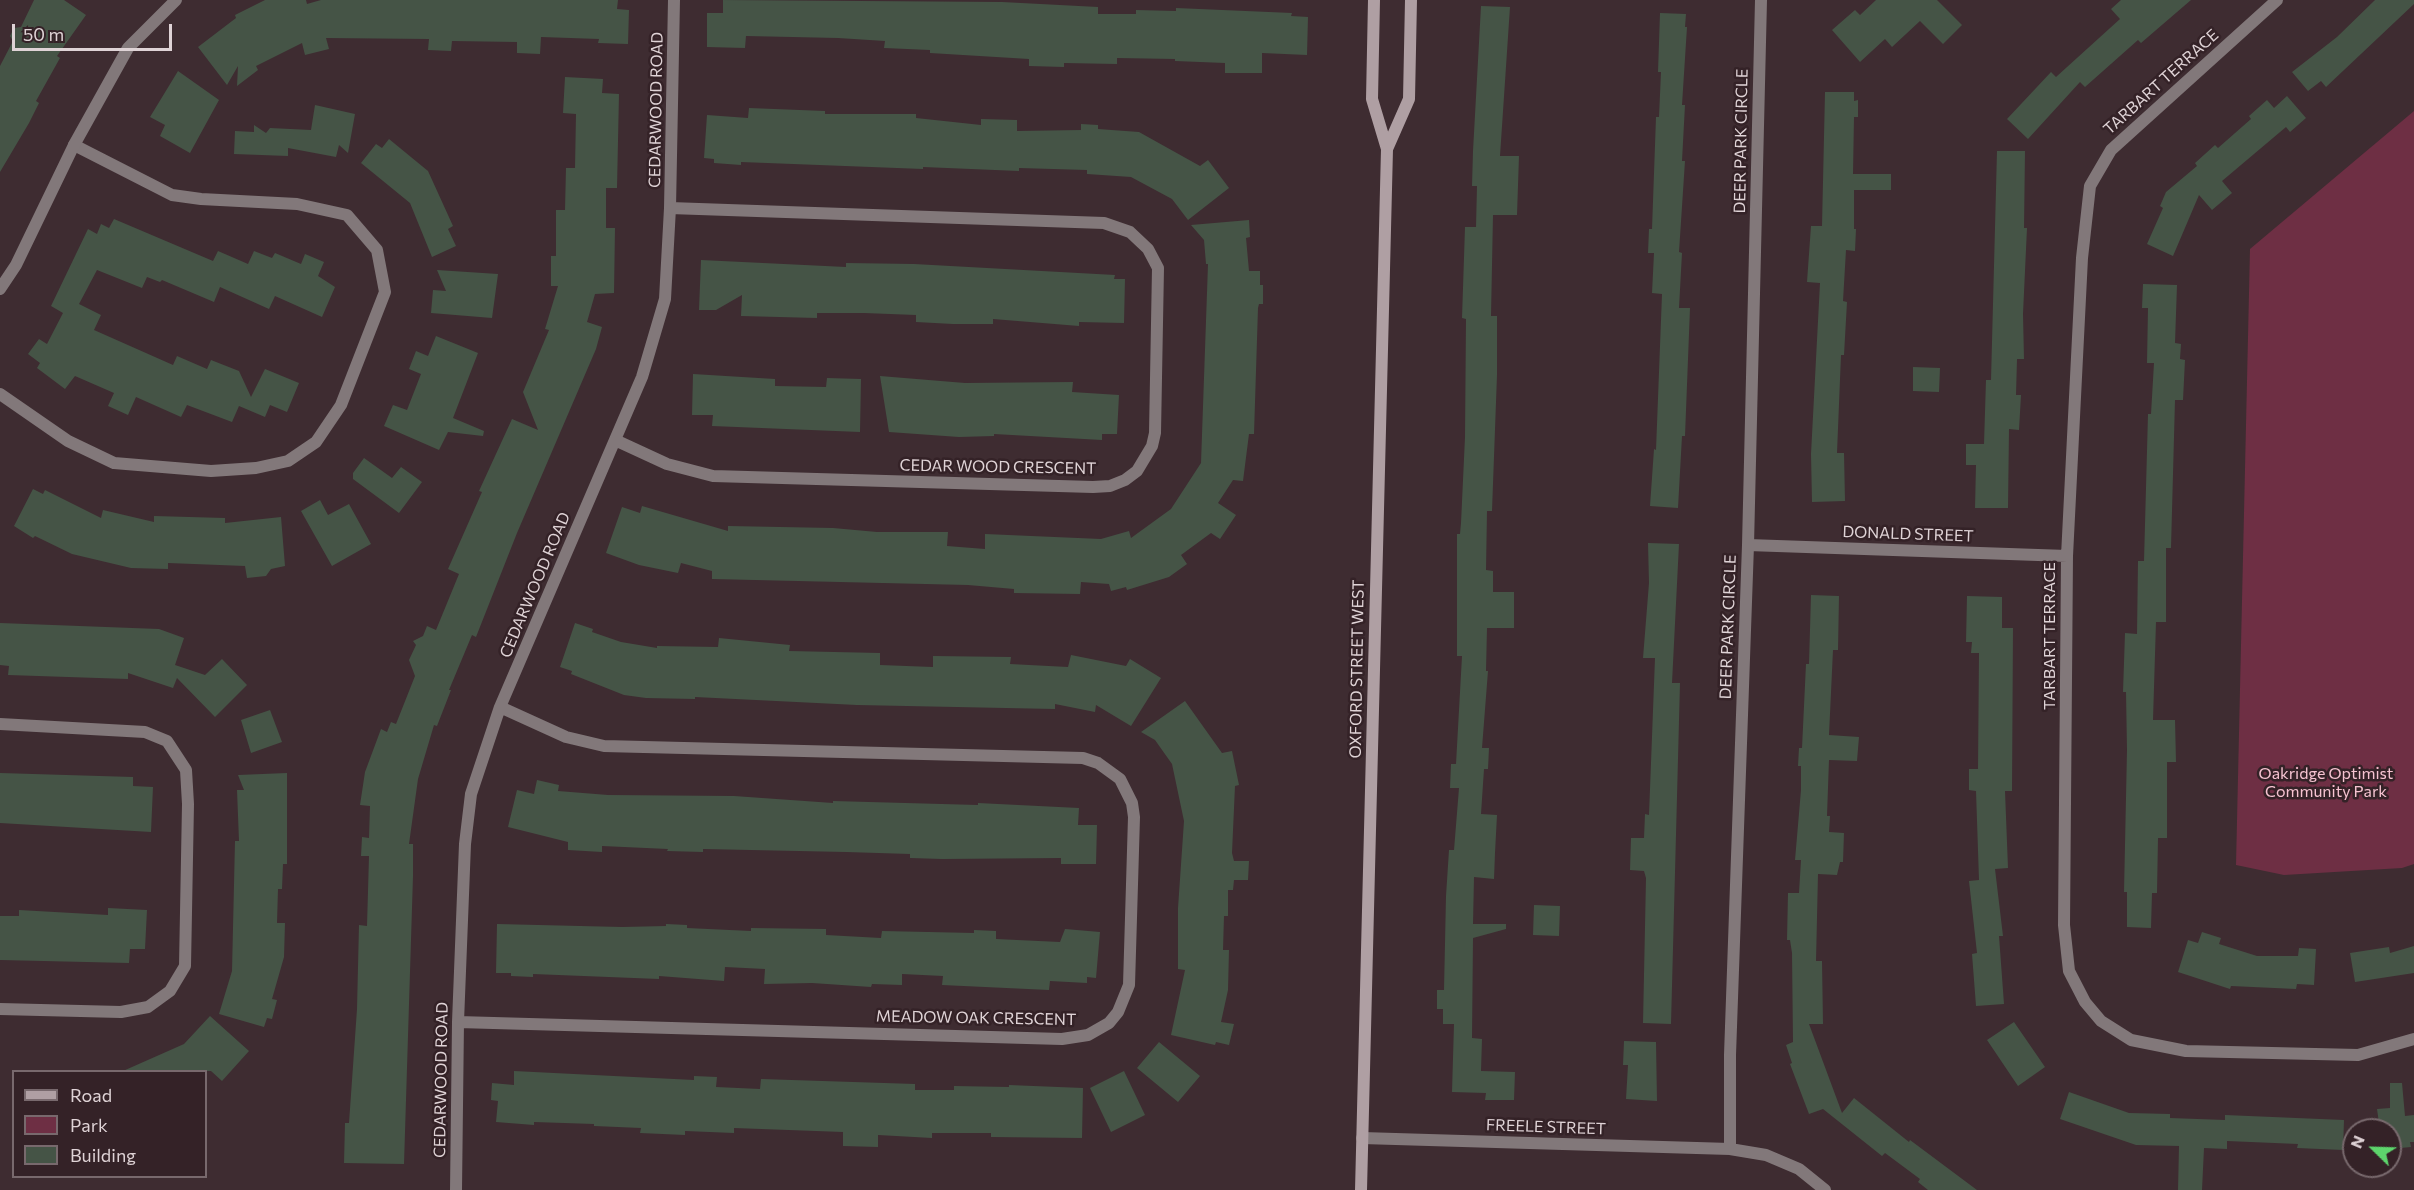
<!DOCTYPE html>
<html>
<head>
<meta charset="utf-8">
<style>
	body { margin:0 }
	#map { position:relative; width:2414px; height:1190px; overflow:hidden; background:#3e2c31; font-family:Commissioner,sans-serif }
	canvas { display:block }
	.legend { position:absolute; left:12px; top:1070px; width:195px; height:108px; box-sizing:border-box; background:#342227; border:2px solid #78696d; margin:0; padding:8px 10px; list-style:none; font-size:18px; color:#dfd3d6 }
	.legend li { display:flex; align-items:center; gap:12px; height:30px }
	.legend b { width:30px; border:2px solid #78696d }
	.north { position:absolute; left:2342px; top:1118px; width:60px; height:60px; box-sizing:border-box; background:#342227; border:2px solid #78696d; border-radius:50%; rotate:293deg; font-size:16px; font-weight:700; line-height:24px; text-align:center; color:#dfd3d6 }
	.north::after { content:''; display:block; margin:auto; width:21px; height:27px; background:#5dd56c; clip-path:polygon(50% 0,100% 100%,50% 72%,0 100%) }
	.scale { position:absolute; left:12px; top:24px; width:160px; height:27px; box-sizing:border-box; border:3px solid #dfd3d6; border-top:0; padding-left:8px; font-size:18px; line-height:21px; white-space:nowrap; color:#dfd3d6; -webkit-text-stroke:4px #342227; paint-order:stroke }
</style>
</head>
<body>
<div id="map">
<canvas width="2414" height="1190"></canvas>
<ul class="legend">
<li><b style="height:8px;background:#af9fa3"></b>Road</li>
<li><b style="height:16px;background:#6e2f44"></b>Park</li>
<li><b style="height:16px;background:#455446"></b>Building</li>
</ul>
<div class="north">N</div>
<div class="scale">50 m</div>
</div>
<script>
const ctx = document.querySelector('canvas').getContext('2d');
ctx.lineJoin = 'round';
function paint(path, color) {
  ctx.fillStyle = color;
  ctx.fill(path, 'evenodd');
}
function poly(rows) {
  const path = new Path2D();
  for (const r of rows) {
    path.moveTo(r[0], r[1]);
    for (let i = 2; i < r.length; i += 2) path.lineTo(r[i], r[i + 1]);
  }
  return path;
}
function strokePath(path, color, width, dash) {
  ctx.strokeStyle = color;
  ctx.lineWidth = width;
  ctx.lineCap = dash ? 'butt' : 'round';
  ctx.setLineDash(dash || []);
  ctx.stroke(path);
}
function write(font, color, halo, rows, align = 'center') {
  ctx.font = font + ' Commissioner,sans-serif';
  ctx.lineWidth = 5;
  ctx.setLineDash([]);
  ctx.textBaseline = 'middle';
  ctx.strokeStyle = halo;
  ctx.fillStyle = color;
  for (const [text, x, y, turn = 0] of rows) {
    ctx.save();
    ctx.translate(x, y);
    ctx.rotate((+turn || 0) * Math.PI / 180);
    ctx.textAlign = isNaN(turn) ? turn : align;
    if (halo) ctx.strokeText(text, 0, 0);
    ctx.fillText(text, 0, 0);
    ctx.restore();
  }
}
const green = poly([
	[2414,111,2414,864,2402,868,2284,875,2236,865,2250,249]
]);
const building = poly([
	[34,0,64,0,86,15,57,56,60,58,36,101,39,103,29,123,0,172,0,66,13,41,10,36,14,28,21,27],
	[265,0,306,0,307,4,321,0,618,0,617,9,629,10,628,44,598,43,599,39,541,37,540,54,517,53,517,42,452,41,451,51,428,50,429,39,326,38,329,49,305,55,302,43,256,66,258,70,237,86,238,66,227,85,198,47,236,18,235,15],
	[723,0,1002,2,1098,7,1098,14,1136,14,1136,10,1176,11,1176,8,1292,13,1291,16,1308,17,1307,55,1262,53,1262,73,1225,73,1225,63,1175,61,1175,59,1117,58,1117,64,1064,63,1064,67,1029,66,1029,59,930,53,930,50,884,48,885,41,838,38,746,36,745,48,707,47,707,13,723,13],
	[1876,0,1937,0,1962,25,1943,44,1920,21,1892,47,1885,39,1860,62,1832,30,1855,10,1860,15],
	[2121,0,2191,0,2141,43,2138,40,2085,87,2080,82,2028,139,2007,119,2051,72,2056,77,2120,19,2111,9],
	[2375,0,2414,0,2414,4,2326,87,2321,81,2308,91,2292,72,2337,37],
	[1481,6,1510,7,1500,156,1519,156,1517,215,1493,215,1491,316,1497,316,1497,375,1492,511,1487,511,1486,570,1493,571,1493,592,1514,592,1514,628,1487,628,1486,671,1488,671,1482,748,1489,748,1488,769,1484,769,1481,814,1497,815,1495,853,1494,879,1474,877,1473,924,1506,924,1506,929,1473,938,1472,1038,1482,1039,1481,1071,1515,1072,1514,1100,1485,1100,1486,1093,1452,1092,1454,1024,1443,1024,1443,1009,1437,1009,1437,990,1444,990,1446,896,1449,850,1454,850,1459,788,1450,788,1451,764,1456,764,1462,656,1457,656,1457,534,1460,534,1461,523,1465,437,1466,319,1462,318,1465,227,1476,227,1477,186,1472,186,1473,151],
	[1660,13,1686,14,1685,27,1687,27,1682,105,1685,105,1682,161,1685,161,1679,252,1682,253,1679,308,1690,308,1685,436,1682,436,1678,508,1650,506,1654,449,1656,450,1662,294,1652,293,1654,253,1648,253,1649,229,1652,229,1656,117,1659,117,1661,72,1658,72],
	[178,71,219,100,190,153,160,136,165,125,150,117],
	[565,77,603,79,602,93,619,94,617,188,606,188,606,228,615,228,614,293,595,294,587,322,602,327,596,349,517,533,476,637,472,635,449,690,451,690,437,726,434,725,418,779,409,844,413,844,413,876,404,1164,344,1163,345,1123,349,1123,357,1009,359,925,367,926,369,856,361,856,362,837,369,838,370,806,360,805,365,772,381,729,387,732,391,722,396,724,415,676,409,660,416,645,413,641,423,636,427,626,436,630,459,574,448,569,482,492,479,491,512,419,538,430,523,392,549,330,545,329,558,286,551,286,551,256,556,256,556,210,565,210,566,168,575,168,576,114,563,113],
	[1825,92,1854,92,1854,101,1858,100,1858,117,1854,117,1853,174,1891,174,1891,190,1854,190,1854,229,1856,229,1855,251,1846,250,1843,301,1847,302,1844,355,1841,355,1837,453,1844,453,1845,501,1812,502,1811,454,1820,283,1807,282,1811,226,1822,226],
	[2287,96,2306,118,2290,132,2286,127,2222,181,2232,193,2212,210,2199,195,2173,256,2147,244,2163,208,2160,206,2166,192,2197,166,2195,163,2215,145,2218,148,2251,119,2249,116,2267,100,2274,108],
	[315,105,355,114,348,153,339,145,336,157,288,148,288,156,234,154,235,131,254,132,254,125,266,133,270,128,311,130],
	[749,108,825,111,825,114,916,114,916,118,981,125,981,119,1017,120,1017,131,1081,130,1081,124,1098,125,1098,129,1139,132,1200,166,1208,160,1229,188,1188,220,1172,199,1131,177,1087,174,1087,170,1019,168,1019,171,923,167,923,169,741,162,741,165,714,163,714,159,704,158,707,115,748,118],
	[389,139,428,171,453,226,448,229,456,246,432,257,410,203,361,163,376,144,382,148],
	[1997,151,2025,151,2024,228,2027,228,2023,314,2024,359,2017,359,2016,395,2021,395,2019,430,2009,429,2008,508,1975,508,1976,465,1966,465,1966,444,1984,444,1986,380,1991,380],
	[114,219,213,261,218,251,248,264,254,251,272,258,275,253,301,264,305,254,324,262,318,276,335,287,322,317,275,296,269,309,220,287,214,302,162,280,160,282,147,277,142,288,97,270,79,304,101,315,94,330,173,365,177,356,207,369,211,360,239,371,251,397,265,369,299,383,287,412,270,405,265,417,239,406,232,422,187,405,181,417,136,397,128,415,108,406,114,393,75,376,65,389,37,368,40,363,28,354,39,339,47,344,63,313,51,306,88,229,97,234,101,224,109,228],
	[1249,220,1250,237,1246,238,1249,271,1260,271,1260,285,1263,285,1263,304,1259,304,1258,308,1254,434,1249,434,1243,481,1233,480,1218,503,1236,515,1220,539,1211,533,1181,555,1187,564,1169,577,1127,590,1126,587,1111,591,1109,584,1081,582,1080,594,1014,593,1014,589,968,585,712,579,712,571,681,563,678,573,639,565,606,553,622,507,640,513,642,506,728,531,728,526,833,528,877,532,948,532,947,546,985,549,985,534,1101,539,1129,531,1131,538,1171,509,1201,463,1208,264,1206,264,1204,240,1191,225],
	[701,260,846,267,846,263,914,264,1115,275,1114,279,1125,279,1124,323,1079,322,1079,326,993,319,993,324,953,324,916,322,916,315,864,313,817,313,817,318,741,316,742,295,716,310,699,310],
	[437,270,498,274,492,318,431,313,433,290,446,291],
	[2143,284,2177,285,2175,343,2181,344,2180,359,2185,360,2183,400,2175,400,2171,548,2166,548,2166,622,2156,622,2153,720,2175,720,2176,762,2167,762,2167,838,2158,838,2157,893,2152,893,2151,928,2127,927,2127,892,2124,892,2127,750,2126,692,2123,692,2125,633,2137,634,2138,561,2144,561,2148,414,2151,414,2154,363,2147,363,2148,308,2142,308],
	[436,336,478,353,453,418,484,431,483,436,448,432,439,450,384,426,393,405,407,410,421,374,409,369,416,351,428,356],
	[1913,367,1940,368,1939,392,1913,391],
	[693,374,775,379,775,386,826,387,827,378,861,379,860,432,712,426,713,415,692,415],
	[880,376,965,383,1073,382,1072,392,1119,395,1117,434,1102,434,1102,440,994,434,994,436,959,437,889,432],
	[364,458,392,478,401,467,422,482,399,513,353,479,353,473],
	[33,489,43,494,45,490,101,518,103,510,154,522,154,516,225,518,225,523,281,517,285,566,271,569,266,576,247,578,245,566,168,563,168,569,131,568,72,554,35,536,33,538,14,526],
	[320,500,328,515,349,504,371,544,332,566,301,511],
	[1648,543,1679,544,1672,683,1680,683,1671,1024,1643,1023,1646,878,1644,871,1630,870,1631,838,1644,838,1645,814,1649,815,1655,658,1643,658,1649,583],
	[1811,595,1839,596,1838,650,1833,650,1829,735,1859,737,1857,761,1829,760,1827,816,1830,816,1829,832,1844,833,1843,862,1840,862,1837,875,1818,874,1816,961,1822,961,1823,1024,1809,1024,1842,1113,1854,1098,1909,1142,1910,1140,1977,1190,1928,1190,1918,1182,1920,1179,1885,1153,1882,1156,1823,1109,1809,1114,1790,1064,1792,1063,1786,1045,1793,1042,1792,953,1790,940,1787,940,1788,893,1799,893,1801,860,1795,860,1801,790,1801,766,1798,766,1799,748,1802,748,1806,664,1809,664],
	[1967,596,2002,597,2002,628,2013,628,2012,791,2005,791,2008,868,1995,869,2003,936,1999,936,2004,1004,1976,1006,1972,954,1977,953,1969,881,1979,880,1976,791,1969,790,1969,769,1978,769,1979,653,1971,653,1972,642,1966,642],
	[0,623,159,629,184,638,175,665,205,675,222,659,247,685,215,717,177,678,173,688,128,673,128,679,8,675,9,666,0,665],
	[575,623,593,629,592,632,621,642,657,648,657,646,718,647,719,638,790,645,789,651,880,653,880,665,933,667,933,656,1011,657,1010,664,1068,667,1071,655,1126,666,1130,659,1161,678,1131,726,1096,705,1095,712,1055,704,1055,709,857,705,695,697,695,699,646,698,624,695,571,674,572,671,560,667],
	[1185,701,1222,753,1232,751,1239,785,1235,786,1232,853,1234,861,1249,861,1248,880,1234,880,1233,890,1228,890,1228,916,1224,916,1223,950,1229,950,1228,990,1221,1022,1234,1024,1229,1045,1216,1042,1215,1045,1171,1035,1185,970,1178,969,1178,908,1184,821,1172,764,1155,740,1141,732],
	[270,710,282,742,251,753,241,720],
	[0,773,133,777,133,786,153,787,151,832,0,823],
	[287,773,287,864,283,864,282,889,278,889,277,923,285,923,284,957,272,999,277,1000,272,1019,267,1018,264,1027,219,1014,232,971,235,841,239,841,237,790,244,790,238,775],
	[537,780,559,785,558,791,608,795,734,796,833,803,833,801,978,805,978,803,1079,808,1078,825,1097,825,1096,864,1061,864,1061,858,942,859,910,858,910,854,846,852,703,849,703,852,667,851,668,849,602,846,602,852,568,850,568,842,508,827,517,790,534,794],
	[1534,905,1560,906,1559,936,1533,935],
	[108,908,147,910,145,949,130,949,129,963,0,960,0,916,19,916,19,910,108,915],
	[497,924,622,927,666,926,666,924,687,925,687,928,751,931,751,928,826,929,826,935,881,938,882,931,974,933,974,930,996,931,996,939,1060,942,1065,929,1100,932,1096,978,1087,977,1087,983,1050,981,1049,990,942,985,943,976,902,974,902,985,872,984,871,987,812,983,764,984,765,969,725,967,724,981,659,976,659,979,533,974,533,977,511,976,511,973,496,973],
	[2202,932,2221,938,2219,944,2257,956,2298,956,2299,948,2316,949,2314,985,2297,984,2296,989,2231,986,2230,989,2178,972,2188,940,2198,943],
	[2414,946,2414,973,2355,982,2350,953,2389,947,2390,953],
	[210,1016,249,1051,222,1081,211,1071,123,1071,184,1044],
	[2014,1022,2045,1067,2018,1086,1987,1040],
	[1624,1041,1656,1042,1657,1101,1626,1099,1628,1065,1623,1065],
	[1159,1042,1200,1076,1178,1102,1137,1068],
	[514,1071,694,1080,694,1076,717,1077,716,1087,760,1089,761,1079,915,1084,915,1090,954,1090,954,1086,1009,1087,1009,1085,1083,1088,1082,1138,991,1137,991,1133,932,1133,932,1138,878,1135,878,1147,843,1146,843,1132,734,1128,734,1133,685,1131,685,1135,640,1133,641,1128,594,1126,594,1124,534,1122,534,1125,496,1122,498,1101,491,1100,492,1083,514,1085],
	[1124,1071,1145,1115,1111,1132,1090,1088],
	[2390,1083,2402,1083,2405,1116,2414,1115,2414,1142,2410,1142,2411,1147,2390,1149,2390,1130,2380,1130,2377,1109,2390,1108],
	[2069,1092,2129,1113,2170,1114,2170,1118,2225,1120,2225,1115,2344,1120,2343,1150,2297,1148,2298,1144,2227,1141,2227,1149,2204,1148,2202,1190,2178,1190,2179,1146,2136,1145,2060,1119]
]);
const minor = poly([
	[1761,0,1748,545,1730,1055,1730,1149,1766,1155,1799,1169,1825,1190],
	[2277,0,2111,150,2090,186,2082,258,2067,556,2064,925,2069,971,2085,1002,2101,1021,2131,1040,2186,1051,2358,1055,2414,1039],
	[0,394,68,441,114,463,211,471,256,468,288,461,316,442,341,405,385,292,377,250,347,215,297,204,201,199,172,195,74,145],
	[615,440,667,464,713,476,1093,487,1110,486,1125,480,1137,471,1152,446,1155,433,1158,268,1148,249,1130,232,1104,223,670,208],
	[1748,545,2067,556],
	[0,724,145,732,167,741,186,770,188,804,185,966,170,991,148,1007,121,1012,0,1009],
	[458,1022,1062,1039,1088,1035,1109,1023,1118,1012,1129,985,1134,817,1132,803,1120,779,1098,763,1083,758,604,746,566,737,500,707],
	[1362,1138,1730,1149],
	[456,1190,458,1022,465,844,471,794,500,707,642,377,665,299,670,208,674,0]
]);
const tertiary = poly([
	[0,289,16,265,74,145,128,48,176,0]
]);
const secondary = poly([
	[1387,149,1409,99,1411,0],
	[1361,1190,1387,149,1372,99,1374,0]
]);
const streetNames = [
	["TARBART TERRACE",2161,82,-42],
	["CEDARWOOD ROAD",656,110,-89],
	["DEER PARK CIRCLE",1741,141,-89],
	["CEDAR WOOD CRESCENT",998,467,1],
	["DONALD STREET",1908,534,2],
	["CEDARWOOD ROAD",535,585,-67],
	["DEER PARK CIRCLE",1728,627,-88],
	["TARBART TERRACE",2050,636,-90],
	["OXFORD STREET WEST",1357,669,-89],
	["MEADOW OAK CRESCENT",976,1018,1],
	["CEDARWOOD ROAD",441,1080,-89],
	["FREELE STREET",1546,1127,2]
];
const parkNames = [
	["Oakridge Optimist",2326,774],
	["Community Park",2326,792]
];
paint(green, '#6e2f44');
paint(building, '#455446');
strokePath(minor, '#82787a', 12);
strokePath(tertiary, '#82787a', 12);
strokePath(secondary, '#af9fa3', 12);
write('16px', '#dfd3d6', '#342227', streetNames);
write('16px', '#f6c3d1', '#342227', parkNames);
</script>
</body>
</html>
